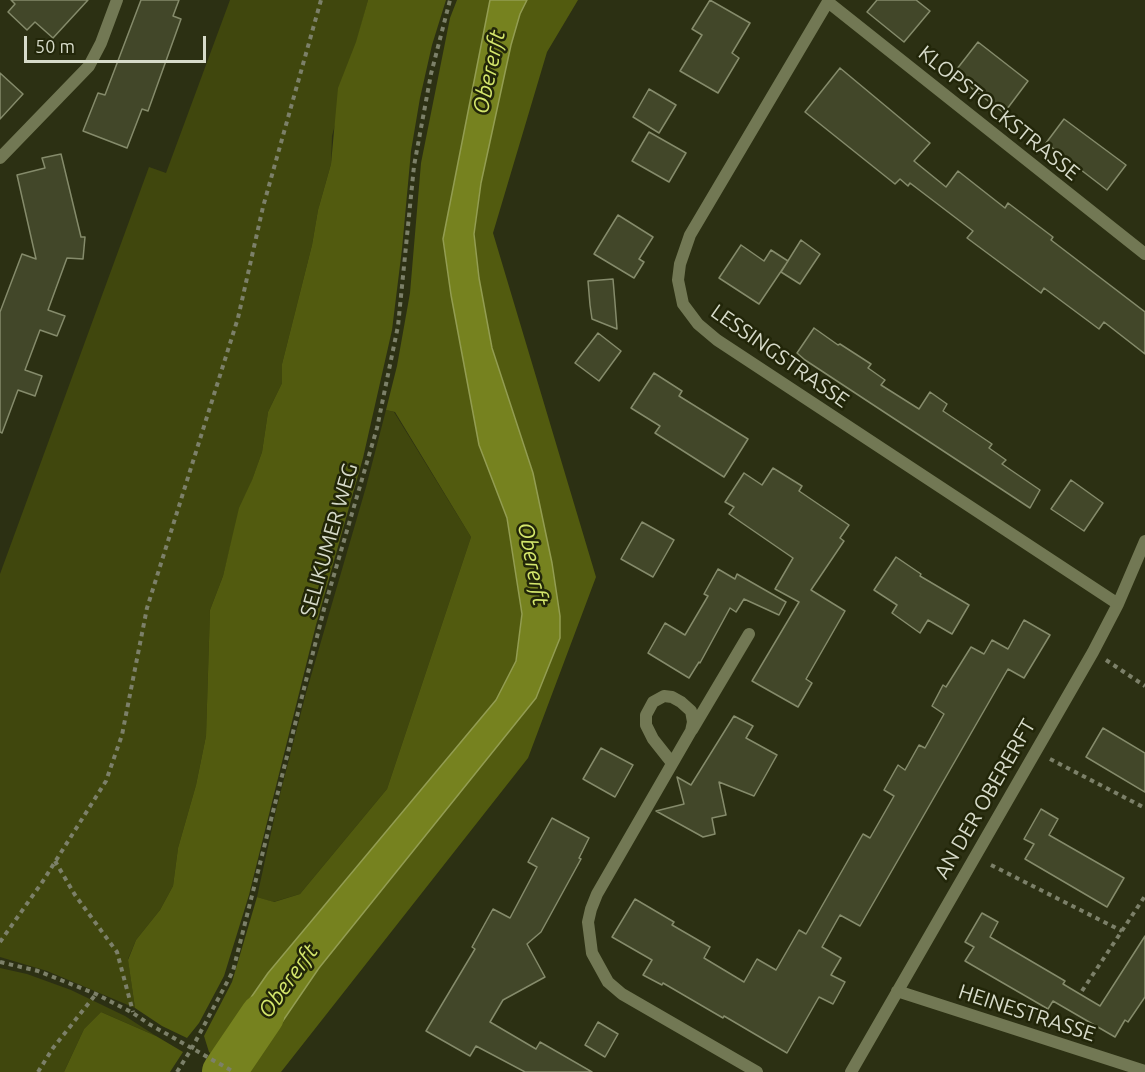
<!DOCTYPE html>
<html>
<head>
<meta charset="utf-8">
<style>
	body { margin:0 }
	#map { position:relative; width:1145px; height:1072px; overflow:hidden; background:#2c3013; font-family:Ubuntu,sans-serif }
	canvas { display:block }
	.scale { position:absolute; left:24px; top:36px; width:182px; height:27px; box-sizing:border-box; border:3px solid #d7dbca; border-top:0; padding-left:8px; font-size:18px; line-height:21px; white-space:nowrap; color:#d7dbca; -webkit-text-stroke:4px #222609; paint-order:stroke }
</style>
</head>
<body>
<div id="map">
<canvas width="1145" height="1072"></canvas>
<div class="scale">50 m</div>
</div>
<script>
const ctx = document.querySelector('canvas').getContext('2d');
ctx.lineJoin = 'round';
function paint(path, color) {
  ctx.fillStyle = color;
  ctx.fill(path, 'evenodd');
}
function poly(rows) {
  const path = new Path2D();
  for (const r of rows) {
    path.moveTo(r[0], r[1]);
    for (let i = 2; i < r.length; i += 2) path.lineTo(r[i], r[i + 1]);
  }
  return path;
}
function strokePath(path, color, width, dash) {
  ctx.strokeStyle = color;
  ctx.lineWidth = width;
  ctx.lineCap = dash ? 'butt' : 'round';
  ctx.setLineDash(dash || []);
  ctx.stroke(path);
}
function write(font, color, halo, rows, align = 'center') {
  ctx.font = font + ' Ubuntu,sans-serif';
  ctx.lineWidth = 5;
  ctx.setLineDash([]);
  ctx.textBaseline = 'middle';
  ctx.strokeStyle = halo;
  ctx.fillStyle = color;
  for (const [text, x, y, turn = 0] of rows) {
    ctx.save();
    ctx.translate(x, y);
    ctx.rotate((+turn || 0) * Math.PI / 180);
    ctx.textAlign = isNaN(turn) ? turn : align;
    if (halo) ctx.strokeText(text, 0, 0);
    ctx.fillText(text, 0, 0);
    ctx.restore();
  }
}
const green = poly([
	[230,0,368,0,332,136,331,164,318,210,312,245,282,364,282,383,268,412,262,452,235,529,223,576,210,610,206,736,196,785,178,848,173,886,160,910,136,940,128,959,135,1008,47,971,0,957,0,574,149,167,166,173],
	[386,410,394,412,471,537,387,789,300,894,273,902,257,897,276,810,306,693,366,487],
	[0,968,27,974,71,990,125,1016,156,1036,101,1012,84,1029,64,1072,0,1072]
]);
const forest = poly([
	[368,0,446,0,432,45,420,98,411,151,402,249,392,330,363,458,316,625,249,895,224,976,199,1023,187,1038,162,1026,135,1008,128,960,136,940,160,910,173,886,178,848,196,785,206,736,210,610,223,576,239,508,252,480,262,452,268,412,282,383,282,364,312,245,318,210,331,164,338,88,356,42],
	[457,0,490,0,443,239,451,295,479,445,507,518,522,614,516,661,496,700,268,973,227,1032,214,1056,209,1052,204,1036,232,982,257,897,274,902,300,894,387,789,471,537,395,412,386,410,397,366,410,293,421,163,450,18],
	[527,0,578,0,547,52,493,233,596,577,528,758,281,1072,248,1072,319,968,536,698,560,638,533,472,492,348,479,278,474,234,481,183,511,45,520,14],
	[101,1012,156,1036,183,1052,170,1072,64,1072,84,1029]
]);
const water = poly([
	[490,0,527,0,520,14,511,45,481,183,474,234,479,278,492,348,533,473,552,563,560,616,560,638,536,698,319,968,248,1072,243,1072,214,1056,227,1032,268,973,496,700,516,661,522,614,507,518,479,445,451,295,443,239,490,0]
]);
const river = poly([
	[224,1072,262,1016]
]);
const building = poly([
	[11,0,88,0,53,38,35,22,27,30,8,12,15,4,11,0],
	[141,0,179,0,173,16,181,19,148,111,142,109,127,148,83,131,98,93,105,95,141,0],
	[710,0,750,23,732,53,739,58,718,93,680,71,702,35,692,29,710,0],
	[877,0,916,0,930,11,904,42,867,12,877,0],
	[978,42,1028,81,1004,113,953,74,978,42],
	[840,68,930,143,914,161,946,187,958,171,1005,208,1008,203,1053,237,1051,240,1145,312,1145,354,1104,322,1099,329,1044,288,1041,293,967,238,973,231,910,183,908,186,900,179,895,184,805,112,840,68],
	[0,73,23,94,0,119,0,73],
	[649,89,676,105,659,133,633,117,649,89],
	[1064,119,1126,165,1107,190,1046,143,1064,119],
	[649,132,686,153,669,182,632,161,649,132],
	[61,154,81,237,85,237,83,259,67,258,48,310,65,316,57,336,40,330,25,370,42,376,35,396,18,390,2,433,0,432,0,312,22,254,36,259,17,175,45,168,42,158,61,154],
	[618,215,653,237,639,259,644,262,634,278,594,254,618,215],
	[801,240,820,254,800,284,781,272,801,240],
	[741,245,764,261,771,250,788,261,759,304,719,278,741,245],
	[613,279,615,303,617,329,592,319,590,305,588,281,613,279],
	[814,328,838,345,840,344,871,364,868,368,885,380,881,385,919,409,930,392,947,404,943,411,992,444,989,448,1006,460,1002,464,1040,490,1030,508,805,360,797,353,814,328],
	[598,333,621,351,599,381,575,363,598,333],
	[654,373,682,391,679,396,748,439,724,477,655,433,660,426,631,408,654,373],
	[773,468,802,486,799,491,849,525,840,538,844,541,811,590,845,611,806,679,812,683,798,707,752,681,799,602,775,589,793,558,729,514,734,507,725,502,744,473,762,485,773,468],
	[1071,480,1103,503,1084,531,1051,509,1071,480],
	[642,522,674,540,653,577,621,559,642,522],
	[896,557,921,574,920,576,969,605,952,634,928,620,920,633,892,613,897,605,874,590,896,557],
	[718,569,735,579,737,574,786,602,779,615,744,599,736,612,730,608,700,663,699,662,689,678,648,653,665,623,685,635,708,596,704,594,718,569],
	[1024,620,1050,635,1024,678,1008,669,860,926,840,915,822,947,841,958,831,975,845,982,833,1004,819,997,787,1053,724,1016,723,1018,663,983,662,985,643,975,652,960,612,937,635,899,674,922,672,925,710,947,704,958,744,982,757,959,776,970,799,930,806,934,863,834,870,838,894,796,884,790,898,765,905,770,919,745,925,748,944,714,932,706,943,685,946,687,971,647,984,654,992,640,1008,649,1024,620],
	[734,716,753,726,746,738,777,755,754,796,719,782,726,815,712,818,715,834,703,837,656,811,684,804,677,777,691,785,734,716],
	[1103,728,1145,753,1145,792,1086,757,1103,728],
	[601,748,633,765,615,797,583,779,601,748],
	[1041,809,1058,819,1049,835,1124,878,1107,907,1025,859,1034,844,1024,839,1041,809],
	[552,818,589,838,579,858,581,859,541,932,527,944,545,977,503,1000,490,1022,536,1049,540,1042,592,1072,525,1072,476,1046,470,1056,426,1031,475,949,472,947,493,909,510,918,537,867,528,862,552,818],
	[982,913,998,922,990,937,1065,981,1063,984,1100,1006,1145,936,1145,997,1128,1022,1125,1020,1115,1037,1053,1001,1048,1009,965,961,974,947,965,942,982,913],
	[598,1022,618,1034,605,1057,585,1045,598,1022]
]);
const path = poly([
	[1106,660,1145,686],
	[1050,759,1145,808],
	[55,861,75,895,117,952,133,1012],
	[991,865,1122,931],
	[0,942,43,881,106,781,122,735,147,608,238,318,263,207,321,0],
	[0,962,38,971,96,994,133,1013,149,1024,234,1072],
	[1082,991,1145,896],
	[38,1072,53,1048,96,994],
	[177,1072,192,1048,233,971,324,609,377,428,398,326,414,166,431,74,450,0]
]);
const street = poly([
	[829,0,690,235,680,264,678,280,683,304,698,324,717,340,1118,604],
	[828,2,1145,254],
	[0,158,89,66,101,43,117,0],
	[692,730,749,634],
	[672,763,653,739,646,725,646,715,653,702,664,696,672,697,681,702,691,711,693,722,691,731,597,894,591,909,588,922,592,953,608,982,622,994,757,1072],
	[897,991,1145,1071],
	[851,1072,1093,652,1118,604,1145,541]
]);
const streetNames = [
	["KLOPSTOCKSTRASSE",999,113,39],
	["LESSINGSTRASSE",780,356,35],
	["SELIKUMER WEG",329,540,-74],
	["AN DER OBERERFT",985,799,-60],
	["HEINESTRASSE",1027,1013,18]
];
const waterNames = [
	["Obererft",489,72,-78],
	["Obererft",533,564,79],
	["Obererft",288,981,-54]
];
paint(green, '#40470d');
paint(forest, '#525b0f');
paint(water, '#76821f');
strokePath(water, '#939d52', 1.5);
strokePath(river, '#76821f', 44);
paint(building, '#424729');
strokePath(building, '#858b6b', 1.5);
strokePath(path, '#7c8069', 4, [4.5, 4.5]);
strokePath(street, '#727854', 12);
write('21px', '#d7dbca', '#222609', streetNames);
write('italic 22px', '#d5e76c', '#222609', waterNames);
</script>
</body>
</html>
